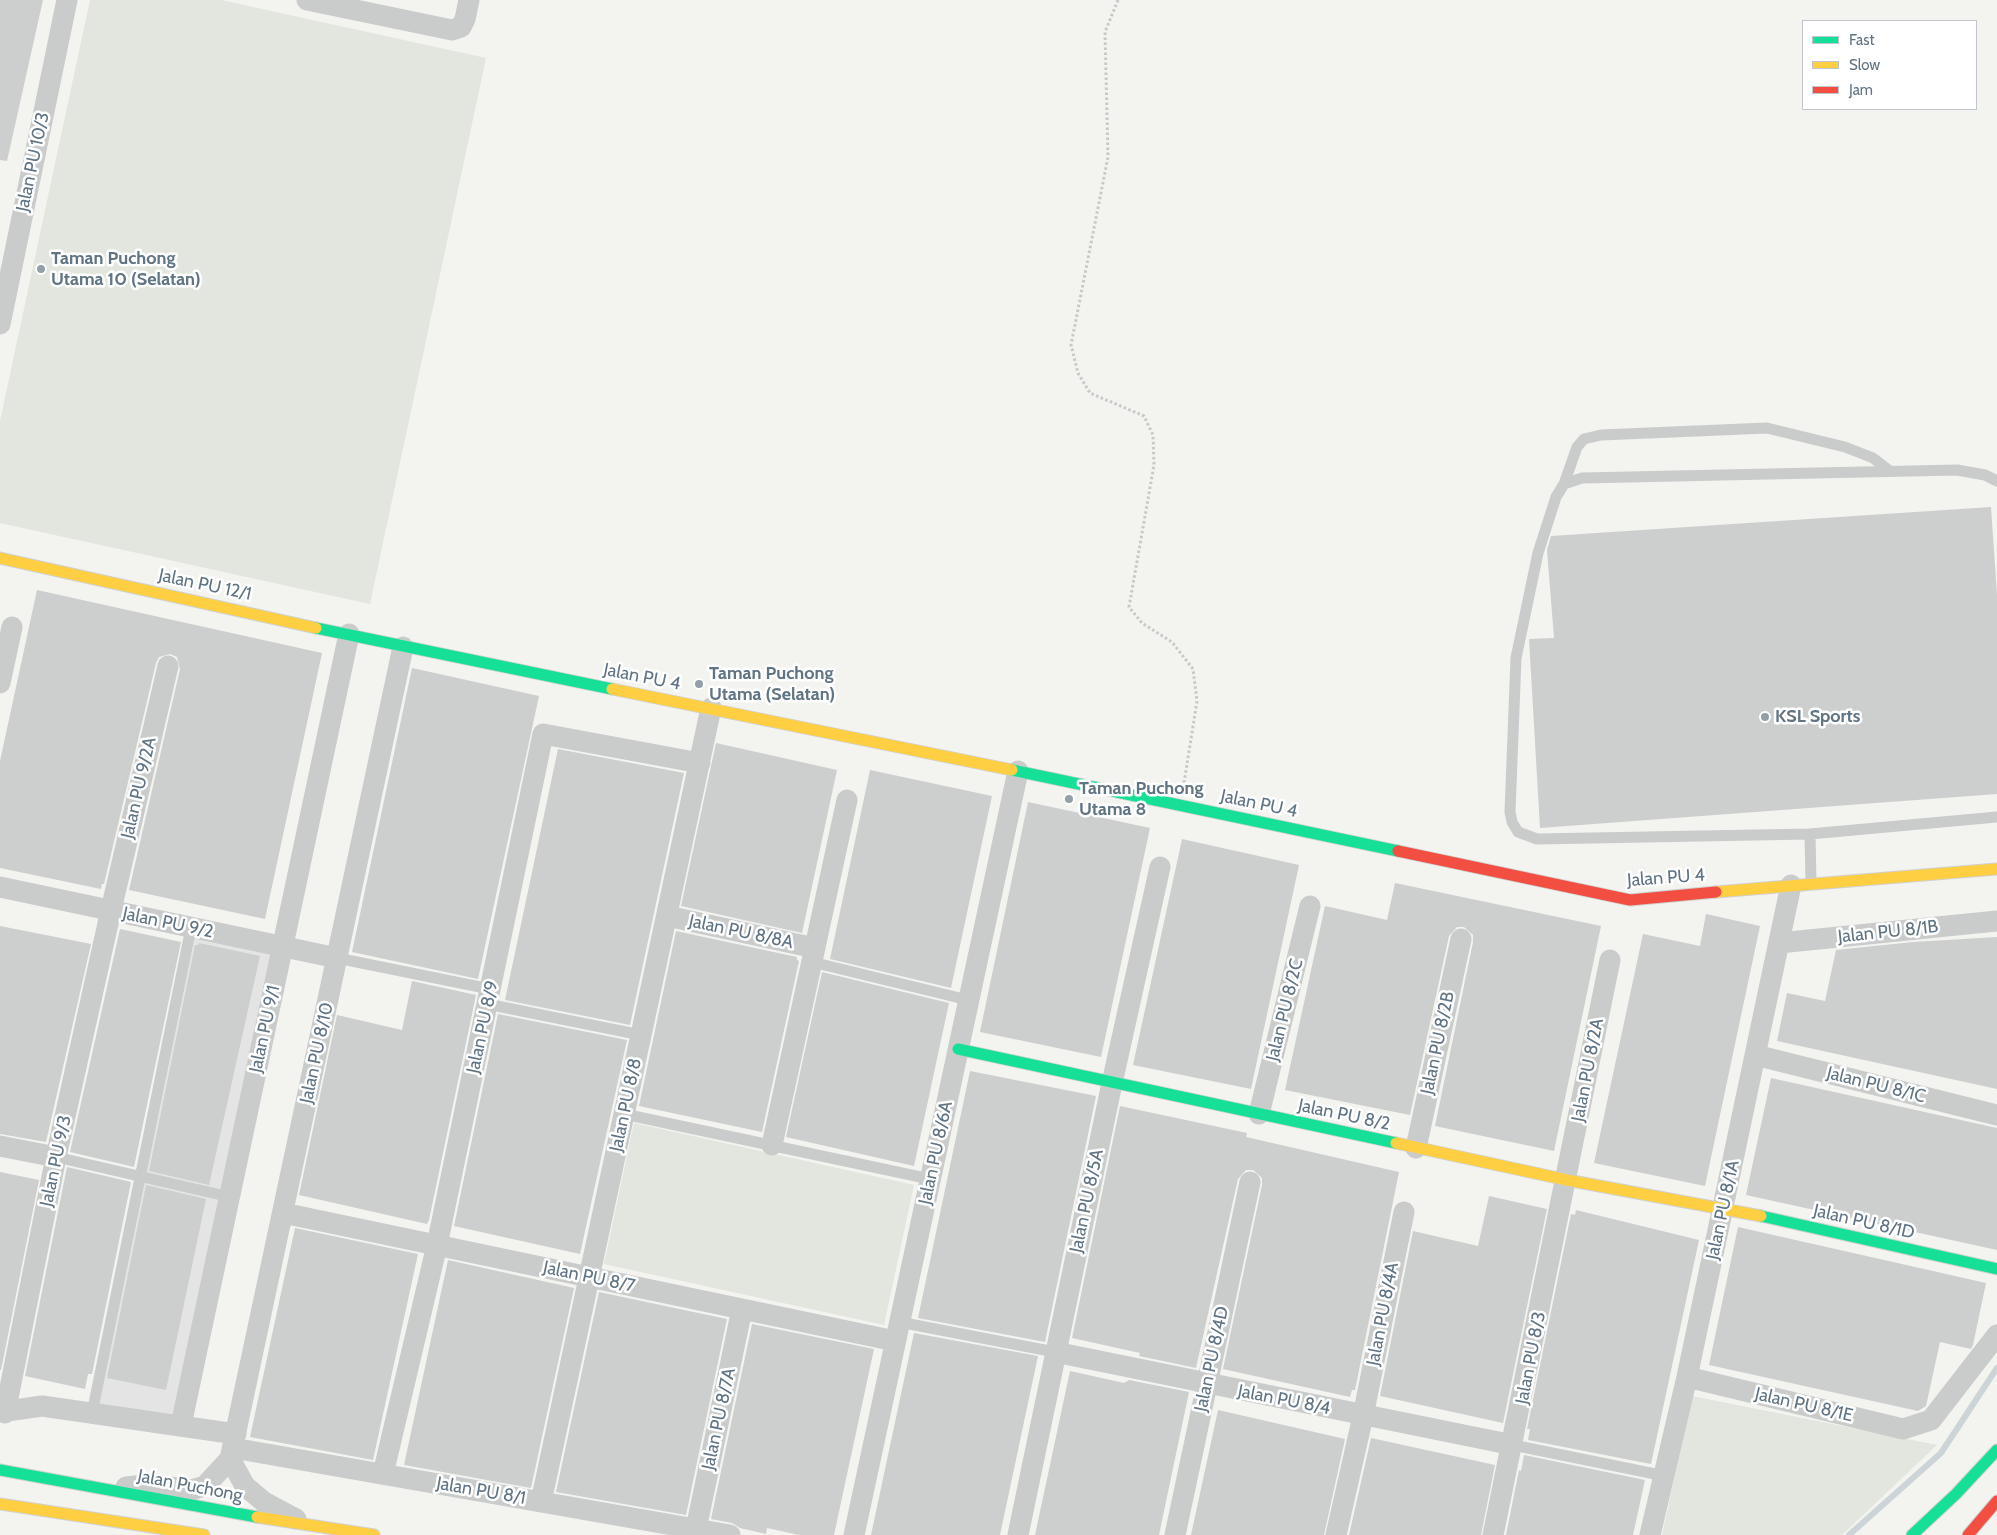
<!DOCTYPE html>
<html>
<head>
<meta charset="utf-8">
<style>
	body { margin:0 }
	#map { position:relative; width:1997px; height:1535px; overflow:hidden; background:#f3f3f0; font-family:Cabin,sans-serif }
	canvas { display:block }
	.legend { position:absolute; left:1802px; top:20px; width:175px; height:90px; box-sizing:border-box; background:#fff; border:1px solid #bfc7cd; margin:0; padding:6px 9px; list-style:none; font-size:15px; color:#607483 }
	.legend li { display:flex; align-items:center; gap:10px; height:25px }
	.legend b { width:25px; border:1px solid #bfc7cd }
</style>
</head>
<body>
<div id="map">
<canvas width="1997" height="1535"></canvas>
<ul class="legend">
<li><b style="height:6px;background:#16e098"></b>Fast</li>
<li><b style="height:6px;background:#ffcf43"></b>Slow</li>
<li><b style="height:6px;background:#f24e42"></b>Jam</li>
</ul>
</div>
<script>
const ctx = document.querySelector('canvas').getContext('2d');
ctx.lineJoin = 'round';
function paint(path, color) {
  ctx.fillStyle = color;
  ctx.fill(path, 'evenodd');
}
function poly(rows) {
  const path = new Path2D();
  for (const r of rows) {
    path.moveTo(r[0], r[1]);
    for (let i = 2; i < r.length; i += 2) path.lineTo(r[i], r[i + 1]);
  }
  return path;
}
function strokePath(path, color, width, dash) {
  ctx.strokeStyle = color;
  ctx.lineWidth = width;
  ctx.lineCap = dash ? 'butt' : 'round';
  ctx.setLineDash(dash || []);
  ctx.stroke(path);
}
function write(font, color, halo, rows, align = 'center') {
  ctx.font = font + ' Cabin,sans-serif';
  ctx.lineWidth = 5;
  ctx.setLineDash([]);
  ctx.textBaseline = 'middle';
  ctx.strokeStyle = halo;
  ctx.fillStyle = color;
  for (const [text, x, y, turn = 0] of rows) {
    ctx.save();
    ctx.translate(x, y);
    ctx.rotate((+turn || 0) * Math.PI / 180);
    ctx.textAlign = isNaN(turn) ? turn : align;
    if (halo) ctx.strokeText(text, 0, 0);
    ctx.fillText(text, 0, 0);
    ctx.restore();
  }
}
const built = poly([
	[194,937,271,953,174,1414,98,1406]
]);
const green = poly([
	[90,0,221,0,486,58,370,604,0,523,0,421],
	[634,1123,914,1185,884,1325,604,1264],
	[1692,1396,1937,1445,1842,1535,1662,1535]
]);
const stream = poly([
	[1849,1535,1941,1453,1997,1368]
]);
const building = poly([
	[0,0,43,0,7,161,0,160],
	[1991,507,1997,595,1997,794,1540,828,1529,639,1554,638,1547,550,1551,536],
	[37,590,322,653,265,919,129,890,180,669,177,657,170,654,159,657,156,663,104,884,102,884,101,889,0,868,0,761],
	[412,668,539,696,478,979,352,952],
	[716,743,837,770,802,933,681,906],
	[558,749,684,773,630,1025,505,1000],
	[870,770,992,796,951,988,830,959],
	[1028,802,1150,828,1101,1057,980,1032],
	[1182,839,1299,865,1251,1089,1133,1065],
	[1395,883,1601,926,1554,1151,1435,1126,1473,942,1473,935,1464,927,1457,927,1449,936,1410,1115,1285,1090,1325,906,1387,920],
	[1706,914,1760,926,1705,1186,1594,1163,1643,934,1700,946],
	[0,926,91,944,46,1142,0,1134],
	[120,929,181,942,134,1167,70,1152],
	[676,931,797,957,797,960,799,961,762,1132,639,1106],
	[1997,937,1997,1089,1777,1041,1787,993,1825,1001,1836,950,1913,942],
	[199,943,260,956,209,1185,149,1171,195,945,198,945],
	[822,972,949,1003,914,1166,786,1137],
	[412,981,476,995,429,1220,427,1224,299,1195,337,1015,402,1030],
	[498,1014,627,1040,580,1254,454,1226],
	[970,1071,1096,1096,1045,1342,918,1318],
	[1771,1078,1997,1128,1997,1250,1746,1195],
	[1120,1106,1247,1133,1246,1137,1399,1172,1355,1390,1352,1390,1350,1397,1223,1369,1262,1185,1262,1178,1253,1170,1246,1170,1238,1179,1196,1368,1139,1356,1140,1353,1072,1338],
	[67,1167,131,1182,92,1374,88,1374,85,1389,25,1376],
	[0,1172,39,1180,1,1370,0,1370],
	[146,1185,206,1199,166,1390,107,1378],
	[1489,1196,1547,1209,1503,1423,1380,1396,1413,1231,1478,1246],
	[1576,1210,1699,1240,1651,1464,1528,1440,1530,1429,1527,1429,1571,1214,1575,1215],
	[1738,1227,1986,1283,1973,1345,1971,1349,1940,1342,1926,1406,1918,1411,1709,1365],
	[295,1228,418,1254,373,1460,250,1437],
	[448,1260,574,1288,531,1488,404,1465],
	[599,1292,727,1319,686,1515,556,1492],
	[752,1324,874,1349,834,1535,799,1535,767,1528,766,1534,740,1528,732,1523,711,1519],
	[914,1333,1038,1356,1000,1535,871,1535],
	[1070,1371,1124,1383,1129,1380,1189,1392,1159,1535,1035,1535],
	[1218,1410,1345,1439,1324,1535,1191,1535],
	[1371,1438,1495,1465,1481,1535,1349,1535],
	[1524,1455,1645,1480,1633,1535,1506,1535,1519,1470,1521,1471]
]);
const path = poly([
	[1118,0,1105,32,1108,157,1071,345,1078,373,1090,393,1144,416,1153,435,1154,465,1129,607,1142,623,1172,642,1193,669,1197,701,1184,783]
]);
const lane = poly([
	[1564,484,1577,447,1584,439,1601,435,1767,428,1845,447,1873,458,1890,471],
	[1810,834,1997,817],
	[1811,883,1810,834,1537,839,1518,832,1512,822,1510,812,1516,658,1538,553,1556,497,1564,484,1582,478,1957,470,1985,475,1997,481],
	[337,958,490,989],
	[812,962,968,1000],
	[487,1004,641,1035],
	[624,1114,930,1179],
	[56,1157,230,1197],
	[899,1322,1055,1352],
	[92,1413,191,928],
	[1513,1445,1665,1476]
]);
const street = poly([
	[307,0,452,30,461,27,465,19,469,0],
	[0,324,67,0],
	[0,683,12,627],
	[0,887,337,958],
	[667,916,815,948],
	[1779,943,1997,921],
	[1755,1055,1997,1115],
	[1259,1114,1310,906],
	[772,1145,847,800],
	[0,1146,56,1157],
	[1416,1148,1461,939],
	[283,1213,895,1341],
	[1055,1352,1513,1445],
	[1687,1377,1903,1429,1931,1420,1997,1335],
	[0,1412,42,1406,236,1434],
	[5,1413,56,1157,111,910,168,666],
	[181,1425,349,634],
	[233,1448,730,1535],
	[230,1459,245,1486,264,1502,296,1519],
	[383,1474,437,1245,543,734,700,763],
	[126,1487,154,1484,191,1490,205,1486,230,1459,403,647],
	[541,1502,711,708],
	[696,1529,742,1309],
	[854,1535,1018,771],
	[1018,1535,1112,1083,1160,867],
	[1175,1535,1250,1182],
	[1336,1535,1363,1416,1404,1212],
	[1493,1535,1610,960],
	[1650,1535,1687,1377,1791,885]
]);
const fast = poly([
	[316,628,612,689],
	[1012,770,1398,851],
	[958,1049,1396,1143],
	[1761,1216,1997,1269],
	[0,1470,257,1517],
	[1912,1535,1956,1494,1997,1450]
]);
const slow = poly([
	[0,558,316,628],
	[612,689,1012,770],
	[1716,892,1997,869],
	[1396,1143,1567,1180,1761,1216],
	[0,1504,204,1535],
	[257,1517,374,1535]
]);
const jam = poly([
	[1398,851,1630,900,1716,892],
	[1968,1535,1997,1501]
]);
const markers = [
	[41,269,5,"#93a0a9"],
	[699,684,5,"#93a0a9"],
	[1765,717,5,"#93a0a9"],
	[1069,799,5,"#93a0a9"]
];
const streetNames = [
	["Jalan PU 10/3",33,162,-78],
	["Jalan PU 12/1",205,585,12],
	["Jalan PU 4",642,677,11],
	["Jalan PU 9/2A",139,788,-77],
	["Jalan PU 4",1259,804,12],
	["Jalan PU 4",1666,878,-4],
	["Jalan PU 9/2",168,923,12],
	["Jalan PU 8/8A",741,932,12],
	["Jalan PU 8/1B",1888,932,-6],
	["Jalan PU 8/2C",1285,1010,-76],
	["Jalan PU 8/9",483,1027,-78],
	["Jalan PU 9/1",265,1029,-78],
	["Jalan PU 8/2B",1438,1043,-78],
	["Jalan PU 8/10",317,1053,-78],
	["Jalan PU 8/2A",1588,1070,-79],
	["Jalan PU 8/1C",1876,1085,14],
	["Jalan PU 8/8",626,1105,-78],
	["Jalan PU 8/2",1344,1115,12],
	["Jalan PU 8/6A",936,1153,-78],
	["Jalan PU 9/3",56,1161,-78],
	["Jalan PU 8/5A",1087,1201,-78],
	["Jalan PU 8/1A",1723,1210,-78],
	["Jalan PU 8/1D",1864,1222,13],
	["Jalan PU 8/7",589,1277,12],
	["Jalan PU 8/4A",1383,1314,-79],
	["Jalan PU 8/3",1531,1358,-79],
	["Jalan PU 8/4D",1212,1359,-78],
	["Jalan PU 8/4",1284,1400,11],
	["Jalan PU 8/1E",1804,1405,13],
	["Jalan PU 8/7A",719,1419,-78],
	["Jalan Puchong",190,1486,11],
	["Jalan PU 8/1",481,1491,10]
];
const poiNames = [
	["Taman Puchong",51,259],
	["Utama 10 (Selatan)",51,280],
	["Taman Puchong",709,674],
	["Utama (Selatan)",709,695],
	["KSL Sports",1775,717],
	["Taman Puchong",1079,789],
	["Utama 8",1079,810]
];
paint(built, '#e3e4e3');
paint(green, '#e2e6de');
strokePath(stream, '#ccd4d7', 6);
paint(building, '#cdcfce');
strokePath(fast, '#cfd1d0', 13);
strokePath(slow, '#cfd1d0', 13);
strokePath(jam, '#cfd1d0', 13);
strokePath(path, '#c8c8c9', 3, [2.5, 2.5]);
strokePath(lane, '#cacccc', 11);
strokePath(street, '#cacccc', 21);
strokePath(fast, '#16e098', 11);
strokePath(slow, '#ffcf43', 11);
strokePath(jam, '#f24e42', 11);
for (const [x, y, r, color] of markers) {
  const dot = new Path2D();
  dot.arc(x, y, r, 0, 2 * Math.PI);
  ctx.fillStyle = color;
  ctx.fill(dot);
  strokePath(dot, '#fff', 2);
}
write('18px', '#607483', '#fff', streetNames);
write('bold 18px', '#607483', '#fff', poiNames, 'left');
</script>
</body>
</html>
